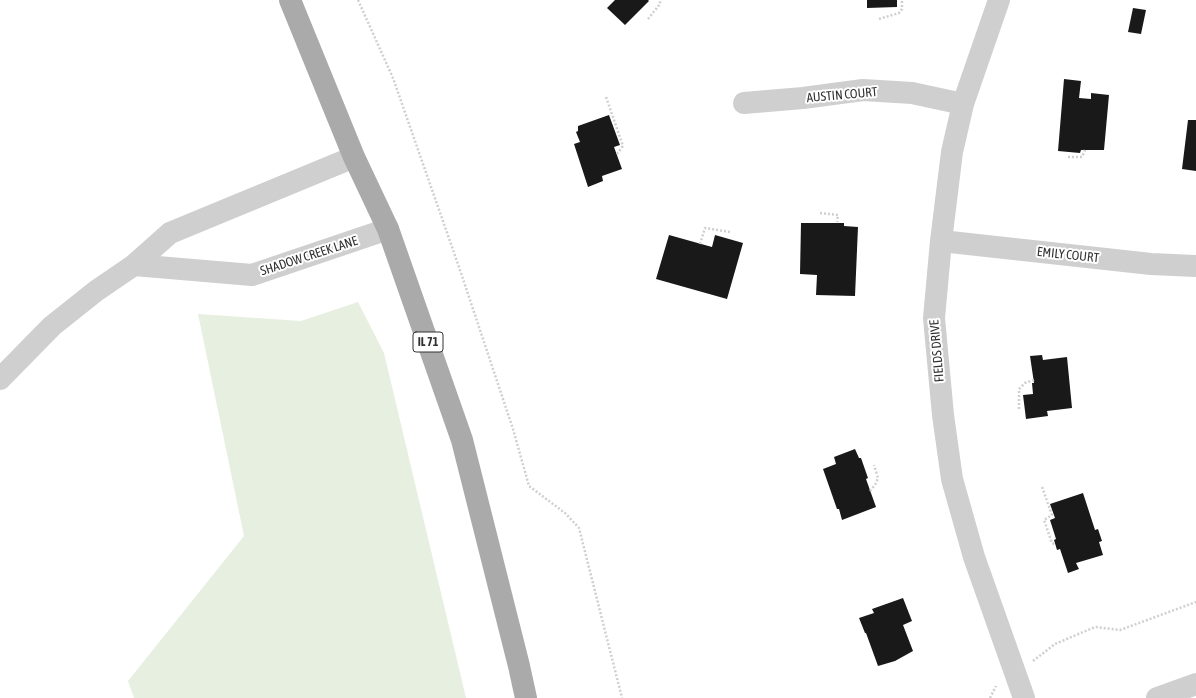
<!DOCTYPE html>
<html>
<head>
<meta charset="utf-8">
<style>
	body { margin:0 }
	canvas { display:block; background:#fff }
</style>
</head>
<body>
<canvas width="1196" height="698"></canvas>
<script>
const ctx = document.querySelector('canvas').getContext('2d');
ctx.lineJoin = 'round';
function paint(path, color) {
  ctx.fillStyle = color;
  ctx.fill(path, 'evenodd');
}
function poly(rows) {
  const path = new Path2D();
  for (const r of rows) {
    path.moveTo(r[0], r[1]);
    for (let i = 2; i < r.length; i += 2) path.lineTo(r[i], r[i + 1]);
  }
  return path;
}
function strokePath(path, color, width, dash) {
  ctx.strokeStyle = color;
  ctx.lineWidth = width;
  ctx.lineCap = dash ? 'butt' : 'round';
  ctx.setLineDash(dash || []);
  ctx.stroke(path);
}
function write(font, color, halo, rows, align = 'center') {
  ctx.font = font + ' "Asap Condensed",sans-serif';
  ctx.lineWidth = 4;
  ctx.setLineDash([]);
  ctx.textBaseline = 'middle';
  ctx.strokeStyle = halo;
  ctx.fillStyle = color;
  for (const [text, x, y, turn = 0] of rows) {
    ctx.save();
    ctx.translate(x, y);
    ctx.rotate((+turn || 0) * Math.PI / 180);
    ctx.textAlign = isNaN(turn) ? turn : align;
    if (halo) ctx.strokeText(text, 0, 0);
    ctx.fillText(text, 0, 0);
    ctx.restore();
  }
}
const green = poly([
	[358,302,384,353,466,698,134,698,128,681,244,536,198,314,301,321]
]);
const building = poly([
	[615,0,648,0,649,1,625,25,607,8],
	[867,0,897,0,897,7,867,8],
	[1133,8,1146,10,1141,34,1128,32],
	[1064,79,1081,81,1079,98,1091,99,1091,93,1109,95,1104,150,1081,150,1080,153,1058,151],
	[609,115,620,145,614,147,622,169,602,176,603,181,588,187,574,144,580,142,576,132,578,131,578,126],
	[1188,120,1196,120,1196,171,1182,169],
	[801,223,844,223,844,226,858,227,855,296,816,295,817,275,800,274],
	[669,235,712,247,715,235,743,243,727,299,656,279],
	[1042,355,1043,360,1067,357,1072,408,1047,411,1048,416,1026,419,1023,395,1033,394,1032,383,1034,383,1030,356],
	[855,449,859,458,861,458,868,478,866,479,876,507,842,520,839,509,837,509,823,469,836,464,834,457],
	[1083,493,1095,530,1098,529,1102,541,1099,542,1103,555,1076,563,1079,569,1068,573,1060,549,1057,550,1054,540,1056,539,1050,520,1055,518,1050,504],
	[903,598,912,621,903,625,913,651,895,661,878,666,866,633,865,633,859,618,874,613,872,609]
]);
const path = poly([
	[358,0,393,78,459,267,513,429,529,486,565,513,579,528,622,698],
	[648,19,660,4,660,0],
	[879,19,899,13,902,9,902,0],
	[606,97,623,146,617,154],
	[1068,157,1082,157,1085,150],
	[820,213,838,215,837,222],
	[700,244,705,228,730,232],
	[1019,409,1019,389,1025,383,1034,380],
	[1042,487,1052,515,1044,520,1052,543,1056,545],
	[870,491,875,485,878,478,874,465],
	[1033,661,1055,644,1095,627,1120,630,1196,602],
	[990,698,996,686]
]);
const street = poly([
	[999,0,963,104,952,152,941,241,934,318,943,415,952,479,974,557,1024,698],
	[744,103,803,98,863,90,912,93,963,104],
	[941,241,1151,264,1196,266],
	[134,265,252,275,388,229],
	[0,379,52,326,96,291,134,265,170,233,354,157],
	[1157,698,1196,684]
]);
const primary = poly([
	[290,0,354,157,388,229,462,440,519,666,526,698]
]);
const shields = [
	[428,342,30]
];
const shieldNames = [
	["IL 71",428,342]
];
const streetNames = [
	["AUSTIN COURT",842,95,-5],
	["EMILY COURT",1068,255,6],
	["SHADOW CREEK LANE",309,256,-18],
	["FIELDS DRIVE",937,351,-95]
];
paint(green, '#e6efe0');
paint(building, '#191919');
strokePath(path, '#cfcfcf', 2.5, [2, 2]);
strokePath(street, '#cfcfcf', 22);
strokePath(primary, '#aaa', 22);
for (const [x, y, w] of shields) {
  const box = new Path2D();
  box.roundRect(x - w / 2, y - 10, w, 20, 3);
  ctx.fillStyle = '#fff';
  ctx.fill(box);
  strokePath(box, '#323232', 1);
}
write('bold 12px', '#323232', null, shieldNames);
write('13px', '#323232', '#fff', streetNames);
</script>
</body>
</html>
